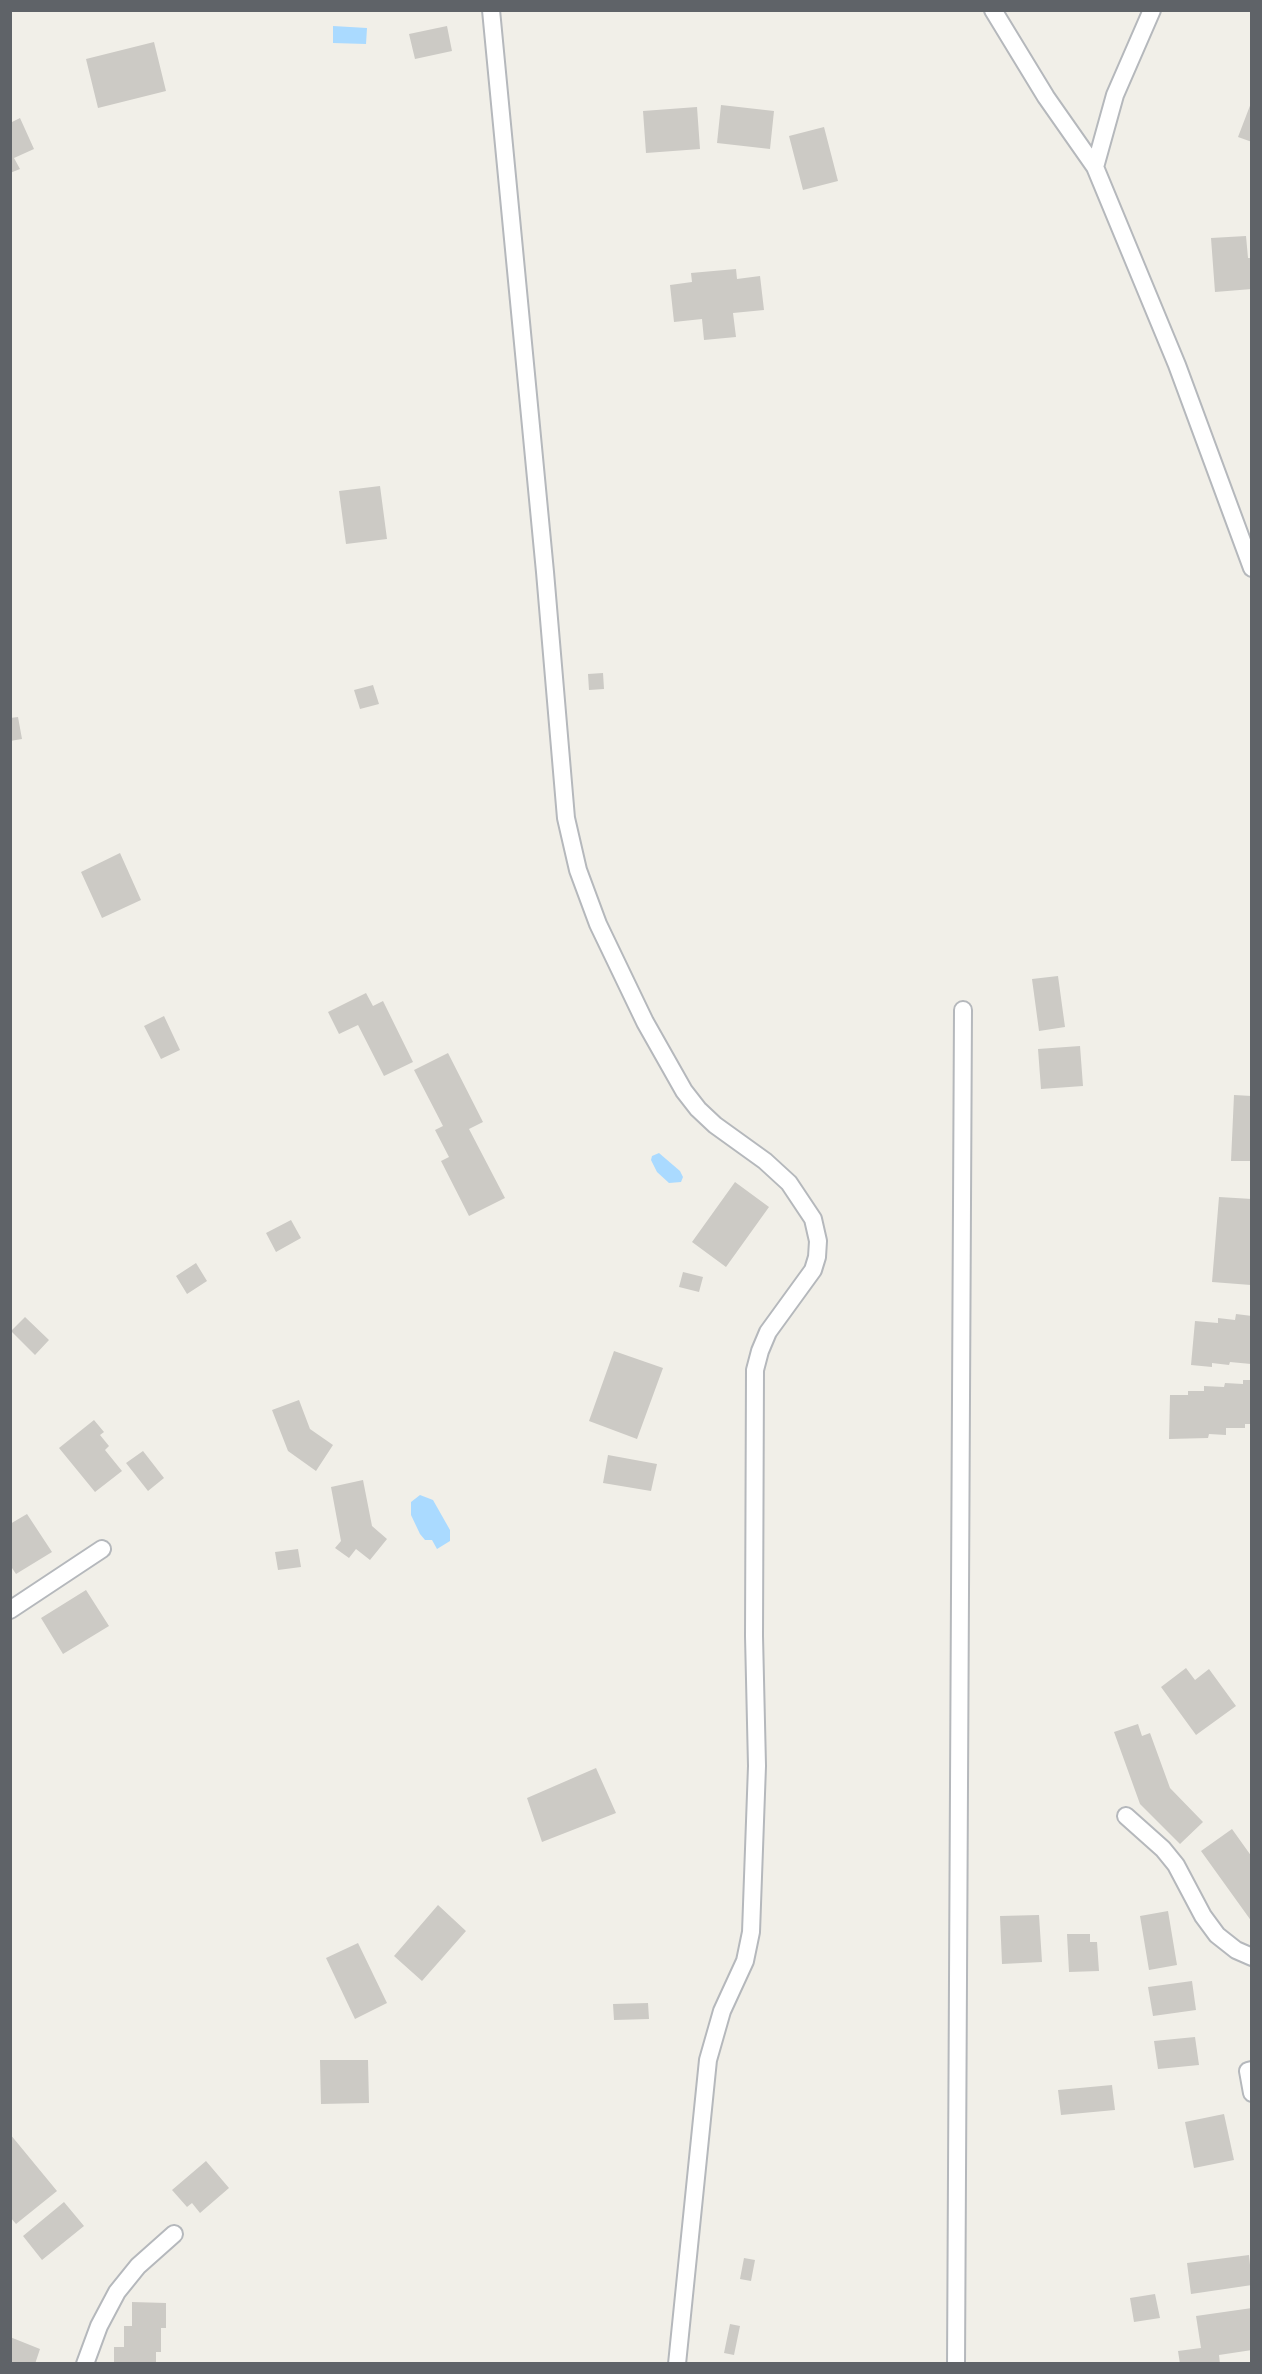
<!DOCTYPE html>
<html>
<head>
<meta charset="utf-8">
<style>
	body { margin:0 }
	#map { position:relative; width:1262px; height:2374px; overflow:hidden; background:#f1efe8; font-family:Jost,sans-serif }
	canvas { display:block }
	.frame { position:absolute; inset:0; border:12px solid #5f6368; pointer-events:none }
</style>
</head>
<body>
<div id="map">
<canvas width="1262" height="2374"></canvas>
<div class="frame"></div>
</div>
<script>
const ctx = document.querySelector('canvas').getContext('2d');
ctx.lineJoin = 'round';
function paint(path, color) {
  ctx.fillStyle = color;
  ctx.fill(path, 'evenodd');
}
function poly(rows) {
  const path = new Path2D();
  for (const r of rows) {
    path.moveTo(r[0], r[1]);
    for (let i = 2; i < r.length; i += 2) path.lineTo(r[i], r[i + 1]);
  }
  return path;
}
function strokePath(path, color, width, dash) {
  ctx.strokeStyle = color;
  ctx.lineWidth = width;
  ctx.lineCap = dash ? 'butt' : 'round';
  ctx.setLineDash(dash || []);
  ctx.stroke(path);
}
const water = poly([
	[333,26,367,28,366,44,333,43],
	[659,1153,680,1171,683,1177,681,1182,669,1183,657,1172,651,1160,652,1156],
	[420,1495,433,1500,450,1530,450,1541,437,1549,432,1540,425,1540,420,1534,411,1515,411,1502]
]);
const building = poly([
	[447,26,452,51,415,59,409,34],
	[154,42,166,91,98,108,86,59],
	[1251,103,1252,103,1252,142,1238,137],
	[721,105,774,111,770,149,717,143],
	[697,107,700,149,646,153,643,111],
	[20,118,34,149,14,158,20,169,10,173,10,123],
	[824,127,838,181,803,190,789,136],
	[1246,236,1248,258,1252,258,1252,289,1215,292,1211,238],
	[736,269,737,279,760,276,764,310,733,313,736,337,704,340,702,319,674,322,670,285,692,282,691,273],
	[380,486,387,539,346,544,339,491],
	[603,673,604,689,589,690,588,674],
	[373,685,379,704,360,709,354,690],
	[18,717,22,739,10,741,10,718],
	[120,853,141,900,102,918,81,872],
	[1058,976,1065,1027,1039,1031,1032,979],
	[366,993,373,1006,383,1001,413,1062,384,1076,358,1025,339,1034,328,1012],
	[164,1016,180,1050,161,1059,144,1026],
	[1080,1046,1083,1086,1041,1089,1038,1049],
	[448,1053,483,1122,469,1129,505,1198,469,1216,441,1161,449,1157,435,1130,443,1126,414,1070],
	[1234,1095,1252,1096,1252,1161,1231,1161],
	[735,1182,769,1207,726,1267,692,1242],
	[1219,1197,1252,1199,1251,1285,1212,1282],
	[291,1220,301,1238,276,1252,266,1233],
	[196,1263,207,1281,187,1294,176,1276],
	[683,1272,703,1277,699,1292,679,1287],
	[1236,1314,1252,1316,1251,1364,1230,1362,1229,1365,1212,1363,1212,1367,1191,1365,1195,1321,1218,1323,1218,1318,1235,1320],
	[25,1317,49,1340,35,1355,11,1331],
	[614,1351,663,1368,637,1439,589,1421],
	[1243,1380,1252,1380,1252,1424,1245,1424,1245,1428,1226,1428,1226,1435,1209,1434,1208,1438,1169,1439,1170,1395,1188,1395,1188,1391,1204,1391,1204,1386,1224,1387,1225,1383,1243,1384],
	[299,1400,310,1429,333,1445,316,1471,288,1451,272,1410],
	[94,1420,104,1432,100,1435,109,1446,105,1450,122,1471,95,1492,59,1448],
	[143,1451,164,1478,148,1491,126,1463],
	[608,1455,657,1464,651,1491,603,1483],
	[363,1480,372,1526,387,1539,370,1560,356,1549,349,1558,335,1548,341,1541,331,1487],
	[27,1514,52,1552,16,1574,10,1565,10,1524],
	[298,1549,301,1567,278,1570,275,1552],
	[86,1590,109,1626,63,1654,41,1618],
	[1186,1668,1195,1680,1209,1669,1236,1706,1196,1735,1161,1687],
	[1138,1724,1142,1736,1150,1733,1170,1788,1203,1822,1180,1844,1140,1804,1114,1732],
	[596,1768,616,1813,542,1842,527,1798],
	[1232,1829,1252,1857,1252,1922,1201,1851],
	[438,1905,466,1931,422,1981,394,1956],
	[1168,1911,1177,1965,1149,1970,1140,1916],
	[1039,1915,1042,1962,1002,1964,1000,1916],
	[1067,1934,1090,1934,1090,1942,1097,1942,1099,1971,1069,1972],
	[358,1943,387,2003,355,2019,326,1958],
	[1192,1981,1196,2010,1153,2016,1148,1987],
	[648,2003,649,2019,614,2020,613,2004],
	[1195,2037,1199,2065,1158,2069,1154,2041],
	[320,2060,368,2060,369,2103,321,2104],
	[1112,2085,1115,2110,1061,2115,1058,2090],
	[1224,2114,1234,2160,1194,2168,1185,2122],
	[10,2134,57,2191,16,2224,10,2217],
	[206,2161,229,2188,200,2213,192,2203,187,2207,172,2190],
	[64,2202,84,2226,42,2260,23,2236],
	[1249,2255,1252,2285,1191,2294,1187,2263],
	[744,2258,755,2260,751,2281,740,2279],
	[1155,2294,1160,2318,1134,2322,1130,2298],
	[132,2302,166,2303,166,2328,161,2328,161,2352,156,2352,156,2364,114,2364,114,2347,124,2347,124,2326,132,2326],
	[1252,2308,1252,2350,1219,2355,1220,2364,1180,2364,1178,2351,1201,2348,1196,2316],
	[730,2324,740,2326,734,2355,724,2353],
	[10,2337,40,2349,35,2364,10,2364]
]);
const minor = poly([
	[491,10,545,572,566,818,578,870,598,924,645,1022,684,1091,698,1109,715,1125,765,1161,789,1183,813,1219,818,1241,817,1257,813,1270,768,1332,760,1351,755,1370,754,1636,757,1766,751,1932,745,1961,722,2011,708,2060,677,2364],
	[993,10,1046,97,1095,167,1177,365,1252,568],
	[1095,167,1115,95,1152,10],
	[10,1610,102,1549],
	[1126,1816,1163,1849,1176,1865,1203,1916,1217,1935,1236,1950,1252,1957],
	[1252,2070,1248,2071,1252,2093],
	[85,2364,99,2326,117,2292,138,2266,174,2234],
	[956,2364,963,1010]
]);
paint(water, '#aadaff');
paint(building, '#cccac5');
strokePath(minor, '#b5b8bc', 20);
strokePath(minor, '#fff', 16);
</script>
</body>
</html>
